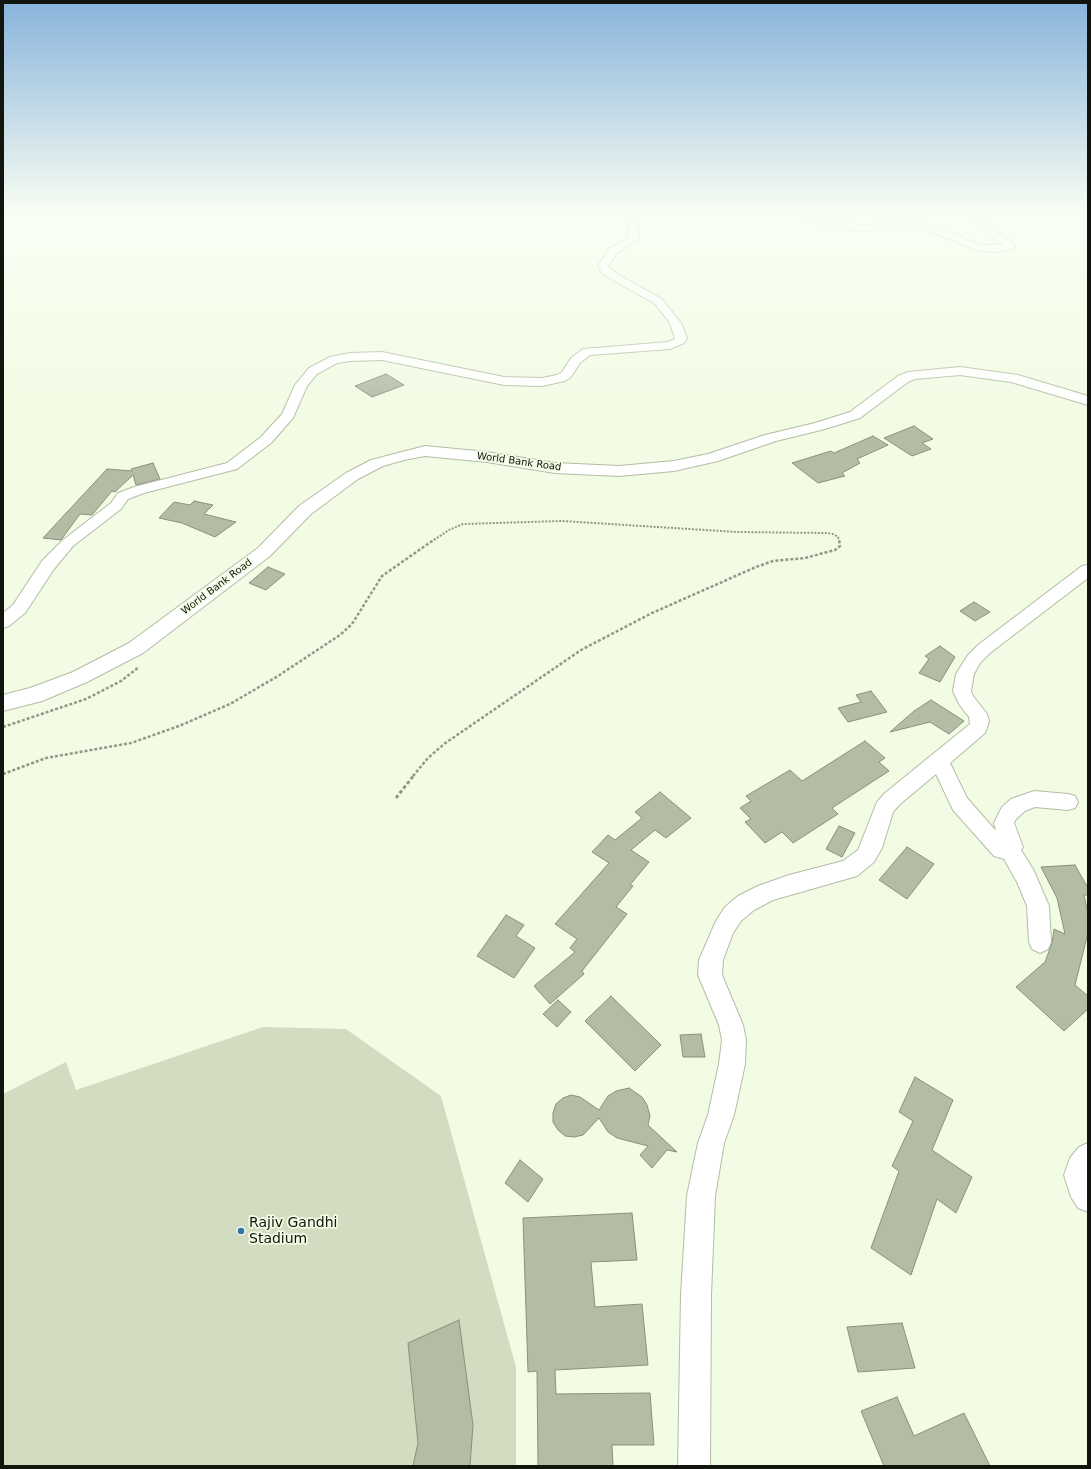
<!DOCTYPE html>
<html>
<head>
<meta charset="utf-8">
<style>
	body { margin:0 }
	#map { position:relative; width:1091px; height:1469px; overflow:hidden; background:#f2fce4; font-family:"DejaVu Sans",sans-serif }
	canvas { display:block }
	.frame { position:absolute; inset:0; border:4px solid #12150d; pointer-events:none }
</style>
</head>
<body>
<div id="map">
<canvas width="1091" height="1469"></canvas>
<div class="frame"></div>
</div>
<script>
const ctx = document.querySelector('canvas').getContext('2d');
ctx.lineJoin = 'round';
function paint(path, color) {
  ctx.fillStyle = color;
  ctx.fill(path, 'evenodd');
}
function poly(rows) {
  const path = new Path2D();
  for (const r of rows) {
    path.moveTo(r[0], r[1]);
    for (let i = 2; i < r.length; i += 2) path.lineTo(r[i], r[i + 1]);
  }
  return path;
}
function strokePath(path, color, width, dash) {
  ctx.strokeStyle = color;
  ctx.lineWidth = width;
  ctx.lineCap = dash ? 'butt' : 'round';
  ctx.setLineDash(dash || []);
  ctx.stroke(path);
}
function write(font, color, halo, rows, align = 'center') {
  ctx.font = font + ' "DejaVu Sans",sans-serif';
  ctx.lineWidth = 3.5;
  ctx.setLineDash([]);
  ctx.textBaseline = 'middle';
  ctx.strokeStyle = halo;
  ctx.fillStyle = color;
  for (const [text, x, y, turn = 0] of rows) {
    ctx.save();
    ctx.translate(x, y);
    ctx.rotate((+turn || 0) * Math.PI / 180);
    ctx.textAlign = isNaN(turn) ? turn : align;
    if (halo) ctx.strokeText(text, 0, 0);
    ctx.fillText(text, 0, 0);
    ctx.restore();
  }
}
const green = poly([
	[263,1027,346,1029,441,1096,516,1367,516,1466,3,1466,3,1094,66,1062,76,1090]
]);
const building = poly([
	[386,374,404,385,372,397,355,386,386,374],
	[914,426,933,439,922,443,931,449,912,456,884,438,914,426],
	[873,436,888,445,857,459,860,463,842,473,845,476,818,483,792,463,831,451,834,453,873,436],
	[153,463,160,479,136,485,133,475,115,492,112,491,92,515,80,514,61,540,43,538,107,469,132,471,131,469,153,463],
	[194,501,213,505,204,514,236,522,215,537,182,523,159,518,174,502,190,505,194,501],
	[268,567,285,574,266,590,249,583,268,567],
	[974,602,990,612,975,621,960,611,974,602],
	[940,646,955,657,940,682,919,673,929,659,925,656,940,646],
	[871,691,887,712,848,722,838,708,861,702,856,695,871,691],
	[931,700,964,721,949,734,930,722,890,732,914,711,931,700],
	[865,741,885,758,879,762,889,771,832,808,838,814,793,843,782,832,765,843,745,822,751,819,740,808,751,801,746,796,790,770,802,781,865,741],
	[660,792,691,818,666,838,655,830,631,850,649,862,630,885,633,886,616,907,627,914,582,971,584,974,550,1004,534,986,575,952,570,948,577,939,555,924,609,863,592,852,608,835,615,840,642,818,635,812,660,792],
	[839,826,855,833,842,857,826,849,839,826],
	[907,847,934,864,907,899,879,880,907,847],
	[1075,865,1088,888,1088,895,1084,895,1088,913,1088,933,1075,985,1088,996,1088,1009,1064,1031,1016,987,1045,962,1052,943,1054,929,1065,934,1057,898,1041,867,1075,865],
	[506,915,524,925,516,936,535,948,514,978,477,956,506,915],
	[611,996,661,1045,635,1071,585,1021,611,996],
	[558,1000,571,1012,557,1027,543,1014,558,1000],
	[701,1034,705,1057,683,1057,680,1035,701,1034],
	[915,1077,953,1100,932,1150,972,1177,956,1213,937,1199,911,1275,871,1248,899,1171,892,1166,913,1121,899,1112,915,1077],
	[629,1088,642,1097,647,1105,650,1116,648,1125,677,1152,667,1150,652,1168,640,1155,648,1146,617,1138,608,1132,599,1118,583,1135,574,1137,565,1136,558,1130,553,1122,553,1113,556,1104,563,1098,571,1095,580,1097,599,1110,608,1096,616,1091,629,1088],
	[520,1160,543,1179,528,1202,505,1183,520,1160],
	[632,1213,637,1260,591,1262,595,1307,642,1304,648,1365,555,1370,556,1394,650,1393,654,1445,612,1445,613,1466,538,1466,537,1371,528,1372,523,1218,632,1213],
	[459,1320,473,1425,470,1466,413,1466,418,1443,408,1343,459,1320],
	[902,1323,915,1368,858,1372,847,1327,902,1323],
	[897,1397,914,1436,964,1413,990,1466,884,1466,861,1411,897,1397]
]);
const pathFar2 = poly([
	[434,540,449,530,463,524,562,521,737,532,826,533,833,534,838,537,839,540]
]);
const pathFar1 = poly([
	[3,727,86,699,121,681,139,667],
	[3,774,46,758,131,743,179,726,230,704,278,676,340,635,352,624,382,576,435,539],
	[413,776,428,758,444,744,581,650,652,613,756,567,773,561,805,558,835,550,840,546,839,539]
]);
const path = poly([
	[396,798,414,775]
]);
const minor = poly([
	[627,213,637,213,639,239,617,253,608,266,617,274,662,299,681,323,687,338,684,343,670,349,590,355,580,363,571,377,565,381,542,386,504,385,382,360,350,361,337,363,317,374,307,386,293,418,271,443,237,469,144,493,128,499,121,509,73,546,54,569,25,613,9,626,3,628,3,613,13,605,42,561,63,540,111,503,118,493,134,487,227,463,261,437,282,414,295,385,309,368,330,357,350,353,382,352,504,377,542,378,557,375,562,372,571,358,583,349,668,342,675,339,670,323,654,303,609,278,602,273,598,266,609,249,629,238,627,213],
	[791,213,804,213,812,217,859,225,869,225,897,219,906,219,928,224,981,245,1003,245,983,229,968,213,978,213,989,225,1013,243,1014,247,1013,249,999,252,979,251,922,228,906,225,897,225,869,231,859,231,807,221,791,213],
	[1088,565,1088,578,990,653,980,663,974,674,971,691,973,696,987,714,989,721,987,728,985,733,950,763,967,798,996,831,994,823,1002,807,1011,799,1034,791,1068,794,1075,796,1078,802,1075,808,1068,810,1035,807,1025,811,1016,819,1014,823,1023,847,1021,850,1034,871,1049,906,1051,942,1048,949,1040,953,1032,949,1029,942,1027,906,1017,882,1004,859,994,856,953,810,936,774,899,805,893,812,882,848,874,862,857,876,773,900,754,910,741,921,733,933,723,960,722,975,743,1025,746,1040,745,1064,734,1115,724,1143,715,1196,711,1295,710,1466,678,1466,681,1295,687,1196,698,1143,708,1115,719,1064,722,1040,719,1025,698,975,699,960,716,921,725,907,738,896,758,886,789,875,843,861,858,850,877,802,885,793,970,724,969,717,959,704,953,691,956,674,968,655,978,645,1082,566,1088,565],
	[1088,1143,1088,1212,1078,1208,1071,1197,1064,1175,1070,1158,1079,1147,1088,1143]
]);
const major = poly([
	[960,367,1018,375,1088,396,1088,405,1011,382,960,375,915,379,908,382,860,418,825,429,776,441,718,461,674,471,619,476,555,473,487,462,425,456,404,460,383,466,358,479,311,514,270,556,143,653,87,682,42,701,3,711,3,695,30,688,73,672,129,643,258,548,299,506,346,473,371,460,425,446,487,452,555,463,619,466,674,461,708,454,765,435,815,423,850,412,898,376,908,372,960,367]
]);
const markers = [
	[241,1231,4,"#2f72a7"]
];
const farStreetnames = [
	["World Bank Road",519,462,8],
	["World Bank Road",217,587,-37]
];
const nearPoinames = [
	["Rajiv Gandhi",249,1223],
	["Stadium",249,1239]
];
paint(green, '#d1dcc0');
paint(building, '#b3bca5');
strokePath(building, '#88917a', 1);
strokePath(minor, '#b3bda5', 2);
strokePath(major, '#b3bda5', 2);
strokePath(pathFar2, '#919887', 2, [2, 1.5]);
strokePath(pathFar1, '#919887', 2.5, [3, 2]);
strokePath(path, '#919887', 3, [3.5, 2.5]);
paint(minor, '#fff');
paint(major, '#fff');
const sky = ctx.createLinearGradient(0, 0, 0, 419);
sky.addColorStop(0, '#88b3db');
sky.addColorStop(0.51, '#f9fef3');
sky.addColorStop(1, '#f9fef300');
ctx.fillStyle = sky;
ctx.fillRect(0, 0, 1091, 419);
for (const [x, y, r, color] of markers) {
  const dot = new Path2D();
  dot.arc(x, y, r, 0, 2 * Math.PI);
  ctx.fillStyle = color;
  ctx.fill(dot);
  strokePath(dot, '#f2fce4', 1.5);
}
write('10px', '#12150d', '#f2fce4', farStreetnames);
write('14px', '#12150d', '#f2fce4', nearPoinames, 'left');
</script>
</body>
</html>
